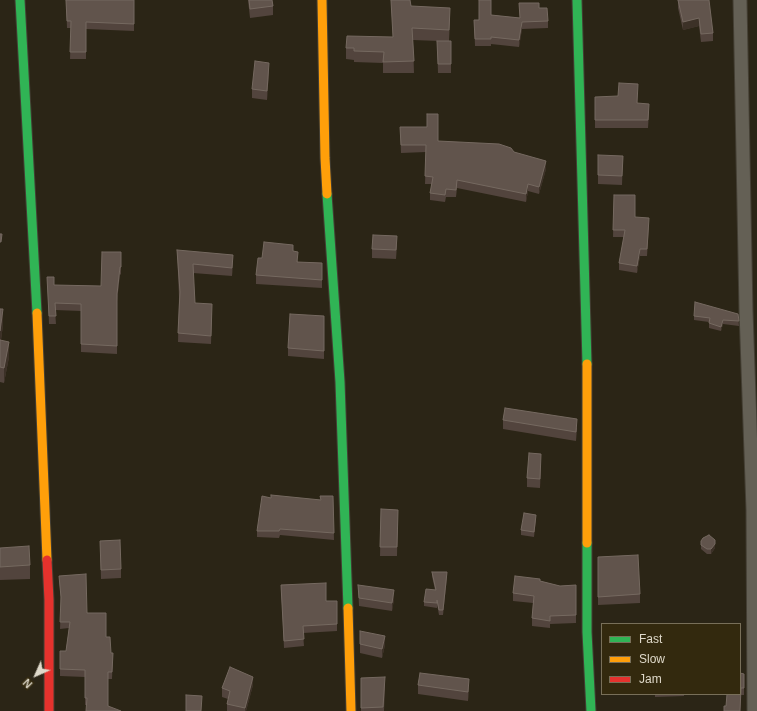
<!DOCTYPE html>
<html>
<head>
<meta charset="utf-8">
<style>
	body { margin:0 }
	#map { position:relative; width:757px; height:711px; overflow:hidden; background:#2b2516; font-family:Arial,sans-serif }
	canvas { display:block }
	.legend { position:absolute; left:601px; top:623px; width:140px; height:72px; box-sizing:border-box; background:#33290e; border:1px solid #786f59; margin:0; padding:5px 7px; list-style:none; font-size:12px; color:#dfd9ca }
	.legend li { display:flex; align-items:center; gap:8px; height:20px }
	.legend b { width:20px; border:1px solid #786f59 }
	.north { position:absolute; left:16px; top:655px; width:40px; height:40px; -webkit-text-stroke:3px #33290e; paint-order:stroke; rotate:225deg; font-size:11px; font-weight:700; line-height:16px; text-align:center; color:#dfd9ca }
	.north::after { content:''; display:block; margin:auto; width:14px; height:18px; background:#dfd9ca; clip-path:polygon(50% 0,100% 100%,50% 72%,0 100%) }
</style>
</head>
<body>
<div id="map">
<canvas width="757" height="711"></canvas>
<ul class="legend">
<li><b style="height:5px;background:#30b455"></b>Fast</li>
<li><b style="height:5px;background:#ff9f0a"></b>Slow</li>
<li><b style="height:5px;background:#e5322d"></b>Jam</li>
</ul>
<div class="north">N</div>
</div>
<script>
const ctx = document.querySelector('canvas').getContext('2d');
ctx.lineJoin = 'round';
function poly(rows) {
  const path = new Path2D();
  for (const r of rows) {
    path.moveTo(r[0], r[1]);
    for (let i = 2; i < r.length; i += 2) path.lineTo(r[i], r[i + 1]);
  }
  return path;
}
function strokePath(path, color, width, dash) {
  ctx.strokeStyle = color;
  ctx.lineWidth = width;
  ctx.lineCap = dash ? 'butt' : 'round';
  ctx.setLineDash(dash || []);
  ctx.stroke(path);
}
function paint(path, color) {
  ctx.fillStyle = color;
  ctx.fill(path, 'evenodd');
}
const street = poly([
	[740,0,746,311,753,510,754,711]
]);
const fast = poly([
	[20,0,37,313],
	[577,0,587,364],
	[327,194,340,382,348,608],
	[587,543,587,632,591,711]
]);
const slow = poly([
	[322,0,325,158,327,194],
	[37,313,47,560],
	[587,364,587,543],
	[348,608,351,711]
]);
const jam = poly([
	[47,560,49,600,49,711]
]);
const wall = poly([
	[66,0,134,0,134,31,86,29,86,59,70,59,71,28,67,28],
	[248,0,272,0,273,6,273,15,250,18],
	[391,0,410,0,411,6,450,19,449,41,451,64,451,73,438,73,437,41,439,41,413,40,414,73,383,73,383,63,354,62,354,60,346,59,346,48,393,37],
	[678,0,713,33,713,41,701,42,699,26,683,30,678,8],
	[519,3,539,8,548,21,548,28,522,29,519,47,491,44,491,46,475,46,474,20,479,20,491,15,520,18],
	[269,71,267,100,252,98,252,89],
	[595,97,649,112,648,128,595,128],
	[400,127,438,141,514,152,546,169,539,194,528,191,526,202,457,188,456,197,446,197,445,202,430,200,430,193,432,184,425,184,426,152,401,153],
	[623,156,622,185,598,184,598,175],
	[614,195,635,217,649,225,647,256,640,256,637,273,619,270,619,263,624,237,613,237],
	[397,245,396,259,372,258,372,249],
	[177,250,233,263,232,276,193,273,195,303,212,313,211,344,178,342,179,297],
	[293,251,298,262,322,263,322,288,256,284,256,275,262,258],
	[121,252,121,275,120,274,117,301,117,354,81,352,81,311,55,310,56,324,49,324,47,277,54,285,101,286],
	[0,309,3,325,1,340,9,357,4,383,0,382],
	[738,314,739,326,723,324,721,331,709,328,709,322,694,320,694,316],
	[324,316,324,359,288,356,288,348],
	[503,420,577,428,576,441,503,429],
	[541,463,540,488,527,487,527,478],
	[333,496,334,540,280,535,279,538,257,537,257,531,271,498,321,500],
	[381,509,398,510,397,556,380,556],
	[536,519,534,537,521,535,521,530],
	[100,541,121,569,121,578,101,579],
	[701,541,715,548,711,554,707,554,701,549],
	[0,548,30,565,30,579,0,580],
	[598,557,640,594,640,603,598,605],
	[432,572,447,577,443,615,439,615,437,604,437,608,424,606,424,602,435,590,432,576],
	[59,576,106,637,111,653,113,653,112,679,108,679,87,705,85,705,85,677,60,676,60,651,66,651,69,628,60,629,61,602],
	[540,581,560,586,576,585,576,623,550,624,550,628,532,626,532,618,533,603,513,601,513,593],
	[281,585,326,601,337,601,337,631,303,633,304,646,284,648],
	[358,585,394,599,392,611,359,606],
	[360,631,385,645,382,658,360,653],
	[740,673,744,681,744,695,741,695,740,711,726,706],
	[361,678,385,684,384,711,361,711],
	[253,685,246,711,227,711,227,704,228,699,222,697,222,688],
	[418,685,469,688,468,701,418,694],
	[655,694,684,694,684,696,655,697]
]);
const shadedWall = poly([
	[699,18,699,26,683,30,683,22],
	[522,22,522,29,519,47,519,40],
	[269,63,269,71,267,100,267,91],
	[546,161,546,169,539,194,539,187],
	[528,184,528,191,526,202,526,194],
	[640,249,640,256,637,273,637,266],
	[233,255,233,263,232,276,232,268],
	[120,267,120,274,117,302,117,294],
	[3,309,3,325,0,347,0,331],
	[723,320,723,324,721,331,721,327],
	[9,342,9,357,4,383,4,368],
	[541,454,541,463,540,488,540,479],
	[715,544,715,548,711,554,711,549],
	[447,572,447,577,443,615,443,610],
	[394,590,394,599,392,611,392,603],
	[385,636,385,645,382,658,382,649],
	[253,677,253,685,246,711,245,711,245,708],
	[469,679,469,688,468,701,468,692]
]);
const building = poly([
	[66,0,134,0,134,24,86,22,86,52,70,52,71,21,67,21,66,0],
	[249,0,272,0,273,6,250,9,249,0],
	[391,0,410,0,411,6,450,8,449,30,412,28,414,61,383,62,384,52,354,51,354,48,346,48,347,36,393,37,391,0],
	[479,0,491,0,491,15,520,18,519,3,539,3,539,8,547,8,548,21,522,22,519,40,491,37,491,39,475,39,474,20,479,20,479,0],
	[678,0,709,0,713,33,701,34,699,18,683,22,678,0],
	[437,41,451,41,451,64,438,64,437,41],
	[255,61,269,63,267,91,252,89,255,61],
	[619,83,638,84,637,103,649,104,648,120,595,120,595,97,618,96,619,83],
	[427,114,438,114,438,141,499,144,511,148,514,152,546,161,539,187,528,184,526,194,457,180,456,190,446,189,445,195,430,193,433,177,425,176,426,145,401,145,400,127,427,127,427,114],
	[598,155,623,156,622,176,598,175,598,155],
	[614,195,635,195,635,217,649,218,647,249,640,249,637,266,619,263,625,230,613,230,614,195],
	[0,234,2,234,1,242,0,242,0,234],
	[373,235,397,236,396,250,372,249,373,235],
	[264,242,293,245,293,251,298,252,297,262,322,263,322,280,256,275,258,258,262,258,264,242],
	[177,250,233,255,232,268,193,264,195,303,212,304,211,336,178,333,180,292,177,250],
	[102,252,121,252,121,267,120,267,117,294,117,346,81,344,81,304,55,303,56,316,49,316,47,277,54,277,54,285,101,286,102,252],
	[695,302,738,314,739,321,723,320,721,327,709,323,710,318,694,316,695,302],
	[0,309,3,309,0,331,0,309],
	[290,314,324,316,324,351,288,348,290,314],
	[0,340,9,342,4,368,0,367,0,340],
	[505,408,577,419,576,432,503,420,505,408],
	[529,453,541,454,540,479,527,478,529,453],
	[271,495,321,500,320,496,333,496,334,533,280,529,279,531,257,531,262,496,271,498,271,495],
	[381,509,398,510,397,547,380,547,381,509],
	[524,513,536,515,534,532,521,530,524,513],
	[709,535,715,540,715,544,711,549,707,549,701,545,701,541,703,538,709,535],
	[120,540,121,569,101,570,100,541,120,540],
	[29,546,30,565,0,567,0,548,29,546],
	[638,555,640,594,598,597,598,557,638,555],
	[432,572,447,572,443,610,439,610,437,600,437,603,424,602,426,589,436,590,432,572],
	[86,574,87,613,106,613,106,637,110,637,111,653,113,653,112,672,108,672,108,706,121,711,86,711,87,698,85,698,85,670,60,669,60,651,66,651,70,622,60,622,61,597,59,576,86,574],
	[515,576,540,579,540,581,560,586,576,585,576,615,550,616,550,621,532,618,534,596,513,593,515,576],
	[326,583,326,601,337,601,337,624,303,626,304,639,284,641,281,585,326,583],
	[358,585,394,590,392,603,359,598,358,585],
	[360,631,385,636,382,649,360,644,360,631],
	[230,667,253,677,245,708,227,704,230,691,222,688,230,667],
	[420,673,469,679,468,692,418,685,420,673],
	[740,673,744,674,744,688,741,688,740,711,724,711,724,706,726,706,727,694,740,694,740,673],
	[385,677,383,707,361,708,361,678,385,677],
	[186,695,202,696,201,711,186,711,186,695]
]);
strokePath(street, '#443f34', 15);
strokePath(fast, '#443f34', 11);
strokePath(slow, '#443f34', 11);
strokePath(jam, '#443f34', 11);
strokePath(street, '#646055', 13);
strokePath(fast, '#30b455', 9);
strokePath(slow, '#ff9f0a', 9);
strokePath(jam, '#e5322d', 9);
paint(wall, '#52443d');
paint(shadedWall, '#3c3127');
paint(building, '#61544c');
strokePath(building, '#756960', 1);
</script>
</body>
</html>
